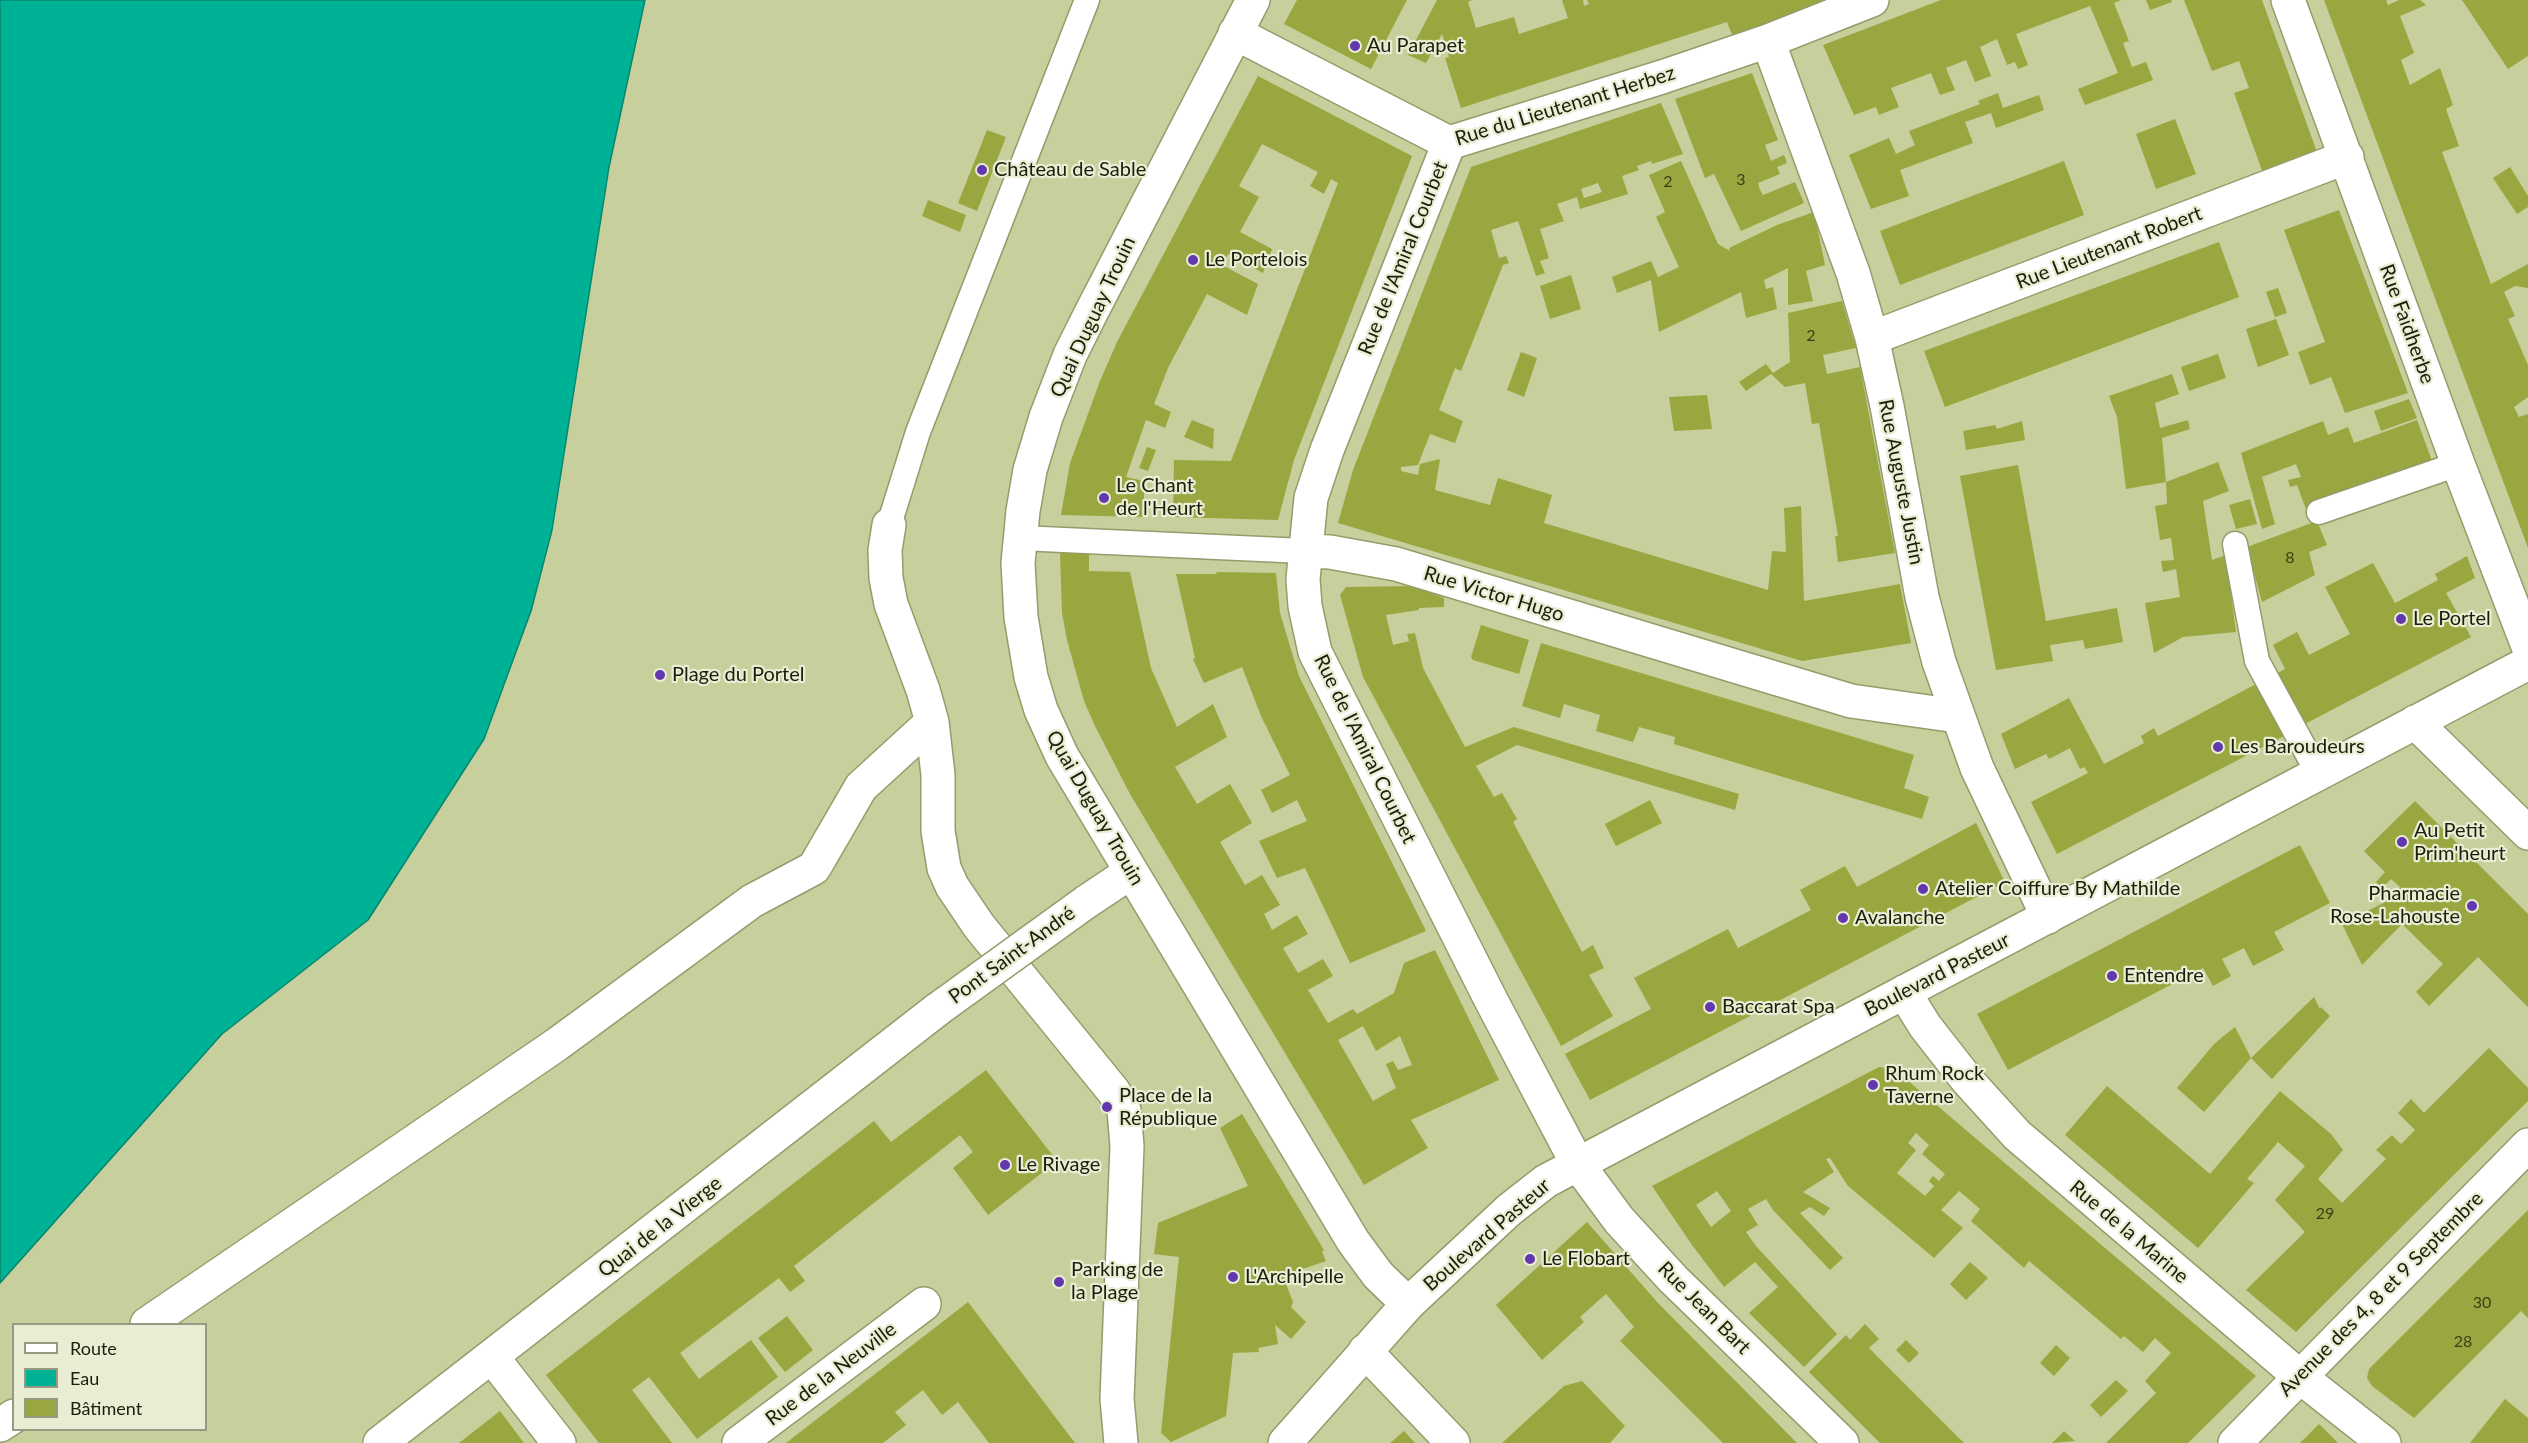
<!DOCTYPE html>
<html>
<head>
<meta charset="utf-8">
<style>
	body { margin:0 }
	#map { position:relative; width:2528px; height:1443px; overflow:hidden; background:#c7cf9c; font-family:Lato,sans-serif }
	canvas { display:block }
	.legend { position:absolute; left:12px; top:1323px; width:195px; height:108px; box-sizing:border-box; background:#e8edd3; border:2px solid #969a83; margin:0; padding:8px 10px; list-style:none; font-size:18px; color:#1b1e0a }
	.legend li { display:flex; align-items:center; gap:12px; height:30px }
	.legend b { width:30px; border:2px solid #969a83 }
</style>
</head>
<body>
<div id="map">
<canvas width="2528" height="1443"></canvas>
<ul class="legend">
<li><b style="height:8px;background:#fff"></b>Route</li>
<li><b style="height:16px;background:#00b295"></b>Eau</li>
<li><b style="height:16px;background:#9aa63f"></b>Bâtiment</li>
</ul>
</div>
<script>
const ctx = document.querySelector('canvas').getContext('2d');
ctx.lineJoin = 'round';
function paint(path, color) {
  ctx.fillStyle = color;
  ctx.fill(path, 'evenodd');
}
function poly(rows) {
  const path = new Path2D();
  for (const r of rows) {
    path.moveTo(r[0], r[1]);
    for (let i = 2; i < r.length; i += 2) path.lineTo(r[i], r[i + 1]);
  }
  return path;
}
function strokePath(path, color, width, dash) {
  ctx.strokeStyle = color;
  ctx.lineWidth = width;
  ctx.lineCap = dash ? 'butt' : 'round';
  ctx.setLineDash(dash || []);
  ctx.stroke(path);
}
function write(font, color, halo, rows, align = 'center') {
  ctx.font = font + ' Lato,sans-serif';
  ctx.lineWidth = 4.5;
  ctx.setLineDash([]);
  ctx.textBaseline = 'middle';
  ctx.strokeStyle = halo;
  ctx.fillStyle = color;
  for (const [text, x, y, turn = 0] of rows) {
    ctx.save();
    ctx.translate(x, y);
    ctx.rotate((+turn || 0) * Math.PI / 180);
    ctx.textAlign = isNaN(turn) ? turn : align;
    if (halo) ctx.strokeText(text, 0, 0);
    ctx.fillText(text, 0, 0);
    ctx.restore();
  }
}
const water = poly([
	[0,0,645,0,609,167,552,530,531,611,484,739,368,920,222,1034,0,1283,0,0]
]);
const building = poly([
	[1297,0,1407,0,1371,69,1284,24],
	[1437,0,1472,0,1468,2,1476,28,1514,17,1519,34,1568,18,1562,0,1583,0,1584,6,1589,4,1587,0,1840,0,1734,40,1727,22,1461,108,1445,58,1449,57,1442,34,1426,63,1408,55],
	[1941,0,2121,0,2114,3,2129,41,2123,43,2132,67,2146,62,2153,80,2085,105,2078,89,2118,73,2090,6,2016,34,2028,65,2018,69,2015,62,2007,65,1997,39,1980,47,1991,76,1975,82,1966,60,1946,68,1955,90,1940,95,1931,73,1891,88,1899,107,1879,115,1876,107,1854,115,1823,45],
	[2146,0,2171,0,2172,2,2150,10],
	[2184,0,2262,0,2318,155,2264,176,2234,93,2249,88,2239,61,2212,71],
	[2324,0,2386,0,2388,5,2399,0,2420,0,2426,5,2400,16,2414,53,2401,60,2410,85,2440,68,2453,105,2446,109,2459,146,2442,152,2491,284,2528,264,2528,288,2515,286,2504,292,2515,316,2508,319,2528,365,2528,397,2514,407,2519,417,2528,414,2528,548],
	[2462,0,2528,0,2528,56,2508,69],
	[1752,73,1778,140,1765,145,1771,161,1784,155,1787,163,1777,167,1780,174,1758,183,1760,190,1763,195,1795,182,1804,203,1741,231,1714,174,1705,178,1675,99],
	[1258,76,1412,156,1294,460,1278,520,1173,517,1174,460,1231,461,1338,183,1331,179,1324,194,1310,186,1318,172,1262,144,1239,186,1259,197,1240,232,1272,249,1263,273,1228,254,1222,265,1258,284,1247,315,1207,294,1168,368,1154,404,1171,412,1165,428,1146,420,1126,477,1144,481,1144,517,1061,515,1070,463,1100,381,1117,342],
	[1998,93,2003,108,2039,95,2044,110,1996,128,1991,113,1965,122,1973,143,1900,170,1909,196,1871,209,1849,155,1889,138,1896,154,1915,145,1909,131,1980,104,1978,101],
	[1661,103,1683,154,1652,164,1651,161,1637,166,1639,170,1622,176,1628,194,1580,209,1577,197,1557,204,1564,221,1540,229,1549,258,1540,261,1545,273,1536,276,1518,221,1491,230,1499,258,1506,256,1509,263,1503,265,1461,371,1455,368,1439,410,1463,421,1455,443,1430,434,1418,465,1401,467,1401,471,1418,475,1420,464,1440,459,1435,490,1490,505,1498,478,1552,495,1544,523,1768,590,1772,551,1786,552,1784,508,1801,506,1804,601,1900,584,1911,643,1802,661,1338,523,1353,470,1471,167],
	[1598,183,1602,192,1584,198,1581,189],
	[2175,119,2196,174,2156,189,2136,134],
	[987,130,1006,137,977,211,958,203],
	[1681,161,1718,244,1730,251,1729,248,1777,225,1814,212,1825,265,1806,271,1813,301,1788,305,1788,268,1764,280,1766,289,1773,287,1777,309,1746,318,1741,292,1659,332,1651,280,1617,293,1612,277,1651,261,1658,277,1679,267,1656,217,1665,212,1649,175],
	[2064,161,2084,215,1900,285,1880,231],
	[2510,167,2528,196,2528,207,2517,214,2493,178],
	[928,200,966,215,960,232,922,216],
	[2339,210,2408,393,2345,413,2331,377,2310,385,2298,352,2325,342,2284,230],
	[2219,242,2239,297,1945,407,1924,351],
	[1571,275,1581,309,1550,319,1540,286],
	[2278,288,2287,313,2275,317,2266,292],
	[1842,301,1856,348,1823,355,1827,374,1860,367,1895,553,1838,562,1835,536,1838,536,1819,423,1812,424,1805,383,1785,387,1771,374,1746,391,1739,382,1766,364,1773,373,1790,362,1788,313],
	[2276,319,2289,355,2258,367,2246,329],
	[1521,352,1537,358,1524,397,1507,390],
	[2218,354,2226,378,2189,391,2181,367],
	[2172,374,2179,394,2155,403,2160,428,2188,420,2190,429,2162,438,2166,482,2126,489,2117,417,2109,396],
	[1707,395,1712,429,1674,431,1669,397],
	[2409,399,2417,418,2381,431,2374,411],
	[1192,420,1214,429,1213,449,1184,437],
	[2417,420,2432,461,2307,512,2297,485,2290,487,2288,480,2301,477,2296,464,2262,477,2275,524,2262,529,2241,453,2323,421,2328,435,2348,427,2354,443],
	[2022,421,2025,440,1966,450,1963,431,1995,425,1997,429],
	[1147,447,1156,450,1148,471,1139,468],
	[2218,462,2229,491,2203,501,2212,560,2226,555,2236,632,2183,637,2154,653,2145,603,2180,597,2176,569,2163,572,2161,561,2174,560,2171,538,2160,540,2155,506,2167,504,2166,482],
	[2018,465,2046,621,2117,608,2123,642,2085,649,2083,640,2050,645,2053,661,1996,670,1960,476],
	[2250,499,2257,524,2236,529,2229,505],
	[2317,521,2327,545,2309,552,2315,575,2262,602,2247,547],
	[1060,553,1089,553,1089,571,1130,572,1151,668,1177,727,1213,704,1227,737,1175,767,1197,804,1230,784,1252,823,1220,842,1245,885,1262,875,1280,905,1264,914,1272,930,1297,915,1308,934,1283,948,1298,973,1323,959,1333,976,1308,990,1328,1023,1353,1009,1357,1014,1394,993,1404,963,1435,950,1499,1080,1411,1120,1428,1148,1364,1185,1130,794,1095,726,1084,701,1067,640,1062,613],
	[1363,1026,1376,1051,1400,1036,1412,1065,1398,1070,1393,1061,1386,1064,1396,1088,1373,1101,1338,1040],
	[2467,556,2475,578,2446,593,2471,637,2303,725,2276,674,2285,669,2273,645,2297,632,2309,655,2350,634,2325,587,2373,563,2395,603,2438,580,2435,574],
	[1216,572,1276,573,1280,613,1299,676,1426,931,1350,963,1305,868,1277,878,1259,841,1307,821,1297,800,1272,813,1261,790,1290,775,1261,716,1242,667,1204,683,1193,659,1195,658,1176,574,1217,574],
	[1413,586,1444,598,1444,607,1419,608,1419,610,1386,615,1393,645,1409,641,1407,634,1415,633,1423,668,1465,747,1514,727,1739,794,1735,810,1517,745,1476,766,1494,797,1502,793,1517,819,1513,822,1582,952,1593,945,1604,968,1589,975,1613,1016,1561,1046,1363,677,1340,595,1346,587],
	[1481,625,1529,640,1519,674,1473,660,1471,657],
	[1541,643,1914,755,1904,788,1929,797,1922,819,1674,744,1675,737,1639,727,1633,742,1596,731,1600,715,1564,704,1560,718,1522,706],
	[2258,683,2286,735,2057,854,2031,802,2088,773,2084,767,2080,769,2070,748,2049,759,2046,754,2015,769,2001,734,2069,698,2104,764,2144,743,2141,736,2154,728,2158,736],
	[1650,800,1662,823,1616,846,1605,824],
	[2415,801,2528,914,2528,1007,2478,957,2429,1006,2416,992,2443,964,2402,924,2362,965,2342,924,2387,901,2400,887,2391,879,2382,888,2376,882,2385,872,2364,851],
	[1976,823,2005,882,1590,1100,1565,1054,1651,1009,1634,978,1728,929,1738,948,1811,910,1800,890,1845,866,1857,887],
	[2300,845,2330,903,2274,932,2284,950,2253,966,2244,948,2222,959,2231,976,2213,986,2203,968,2008,1070,1977,1014],
	[2314,997,2320,1009,2321,1007,2330,1016,2272,1079,2251,1058],
	[2235,1027,2251,1058,2204,1112,2177,1088,2215,1043],
	[2489,1048,2528,1088,2528,1101,2296,1332,2246,1290,2305,1232,2275,1200,2305,1166,2278,1142,2247,1179,2254,1183,2198,1248,2065,1135,2107,1086,2210,1174,2280,1091,2331,1134,2343,1150,2318,1179,2342,1203,2386,1159,2376,1150,2392,1135,2401,1144,2415,1130,2398,1113,2411,1099,2424,1113],
	[1879,1067,1894,1069,2256,1376,2188,1443,2106,1443,2156,1393,2145,1381,2171,1353,2155,1338,2143,1352,2124,1336,2121,1339,2029,1261,2024,1268,1971,1221,1980,1209,1959,1191,1941,1210,1963,1228,1934,1258,1848,1186,1830,1158,1826,1159,1834,1172,1803,1192,1830,1208,1824,1216,1810,1207,1800,1213,1843,1258,1830,1270,1773,1210,1766,1199,1748,1209,1758,1225,1746,1232,1756,1246,1837,1334,1804,1367,1749,1313,1778,1287,1755,1262,1724,1287,1692,1245,1652,1186],
	[1916,1133,1929,1145,1922,1154,1945,1174,1939,1181,1933,1176,1929,1181,1934,1186,1925,1196,1897,1173,1916,1150,1908,1143],
	[1717,1191,1731,1211,1711,1227,1696,1205],
	[986,1070,1057,1161,988,1215,953,1168,973,1152,960,1135,794,1266,805,1281,790,1292,779,1278,680,1353,699,1379,751,1340,778,1377,697,1439,649,1377,632,1390,672,1443,599,1443,546,1375,874,1121,891,1142],
	[1242,1114,1324,1250,1322,1252,1326,1261,1294,1272,1296,1275,1284,1279,1293,1302,1291,1307,1306,1322,1291,1339,1275,1325,1278,1344,1258,1348,1259,1352,1233,1353,1226,1416,1171,1442,1161,1433,1179,1257,1154,1254,1158,1223,1248,1186,1220,1128],
	[2528,1210,2528,1318,2521,1311,2414,1418,2372,1386,2367,1378,2369,1369],
	[1587,1222,1658,1303,1797,1443,1723,1443,1620,1341,1634,1327,1606,1294,1580,1317,1584,1322,1542,1360,1496,1305],
	[1970,1262,1988,1278,1966,1300,1950,1284],
	[968,1302,1075,1443,989,1443,958,1402,942,1415,923,1390,895,1412,906,1425,883,1443,786,1443],
	[787,1316,813,1350,785,1372,758,1338],
	[1865,1324,1879,1339,1869,1348,1964,1443,1880,1443,1809,1372,1846,1335,1850,1340],
	[1906,1340,1919,1353,1909,1363,1896,1350],
	[2056,1345,2070,1358,2054,1376,2040,1363],
	[2116,1380,2128,1391,2101,1417,2090,1405],
	[1582,1381,1625,1426,1610,1443,1502,1443,1564,1386],
	[2505,1399,2528,1418,2528,1443,2470,1443],
	[500,1411,524,1443,459,1443],
	[2319,1424,2338,1443,2300,1443],
	[1404,1431,1415,1443,1390,1443],
	[2064,1431,2075,1441,2052,1443]
]);
const lane = poly([
	[2319,512,2458,464],
	[889,525,918,432,1087,0],
	[1020,538,1304,551],
	[2235,544,2257,661,2318,773]
]);
const street = poly([
	[1253,0,1092,311,1070,355,1046,417,1030,470,1023,511,1018,563,1021,617,1031,677,1041,710,1062,756,1353,1241,1378,1275,1408,1304],
	[2288,0,2458,464,2528,646],
	[1235,33,1449,143,1662,77,1768,41,1872,0],
	[1768,41,1853,273,1872,338,1887,406,1922,597,1939,662,1977,768,2048,917],
	[1449,143,1327,450,1311,498,1303,579,1305,606,1315,652,1492,1002,1577,1163,1619,1220,1673,1279,1842,1443],
	[1872,338,2347,157],
	[889,525,885,550,886,578,891,604,923,690,932,722,938,775,938,831,944,868,952,886,979,926,1114,1092,1124,1110,1127,1146,1117,1399,1121,1443],
	[1304,551,1330,552,1396,564,1851,701,1957,716],
	[1086,902,1131,872],
	[1904,992,1925,1026,1968,1081,2017,1135,2299,1376,2384,1443],
	[147,1324,556,1045,752,901,814,868,861,787,932,722],
	[1365,1351,1453,1443],
	[492,1357,559,1443],
	[0,1425,14,1416],
	[380,1443,938,1009],
	[739,1443,924,1304],
	[2235,1443,2528,1145]
]);
const secondary = poly([
	[2415,722,2528,833],
	[1285,1443,1408,1304,1509,1210,1546,1181,2528,663]
]);
const streetBridge = poly([
	[938,1009,1086,902]
]);
const markers = [
	[1355,46,6,"#6337ae"],
	[982,170,6,"#6337ae"],
	[1193,260,6,"#6337ae"],
	[1104,498,6,"#6337ae"],
	[2401,619,6,"#6337ae"],
	[660,675,6,"#6337ae"],
	[2218,747,6,"#6337ae"],
	[2402,842,6,"#6337ae"],
	[1923,889,6,"#6337ae"],
	[2472,906,6,"#6337ae"],
	[1843,918,6,"#6337ae"],
	[2112,976,6,"#6337ae"],
	[1710,1007,6,"#6337ae"],
	[1873,1085,6,"#6337ae"],
	[1107,1107,6,"#6337ae"],
	[1005,1165,6,"#6337ae"],
	[1530,1259,6,"#6337ae"],
	[1233,1277,6,"#6337ae"],
	[1059,1282,6,"#6337ae"]
];
const numberNames = [
	["3",1741,180],
	["2",1668,182],
	["2",1811,336],
	["8",2290,558],
	["29",2325,1214],
	["30",2482,1303],
	["28",2463,1342]
];
const poiNames = [
	["Au Parapet",1367,46],
	["Château de Sable",994,170],
	["Le Portelois",1205,260],
	["Le Chant",1116,486],
	["de l'Heurt",1116,509],
	["Le Portel",2413,619],
	["Plage du Portel",672,675],
	["Les Baroudeurs",2230,747],
	["Au Petit",2414,831],
	["Prim'heurt",2414,854],
	["Atelier Coiffure By Mathilde",1935,889],
	["Pharmacie",2460,894,"right"],
	["Rose-Lahouste",2460,917,"right"],
	["Avalanche",1855,918],
	["Entendre",2124,976],
	["Baccarat Spa",1722,1007],
	["Rhum Rock",1885,1074],
	["Taverne",1885,1097],
	["Place de la",1119,1096],
	["République",1119,1119],
	["Le Rivage",1017,1165],
	["Le Flobart",1542,1259],
	["Parking de",1071,1270],
	["la Plage",1071,1293],
	["L'Archipelle",1245,1277]
];
const streetNames = [
	["Rue du Lieutenant Herbez",1565,106,-17],
	["Rue Lieutenant Robert",2109,248,-21],
	["Rue de l'Amiral Courbet",1403,258,-68],
	["Quai Duguay Trouin",1093,317,-65],
	["Rue Faidherbe",2407,324,70],
	["Rue Auguste Justin",1901,482,79],
	["Rue Victor Hugo",1494,594,17],
	["Rue de l'Amiral Courbet",1365,749,64],
	["Quai Duguay Trouin",1095,808,60],
	["Pont Saint-André",1012,955,-36],
	["Boulevard Pasteur",1937,975,-27],
	["Quai de la Vierge",660,1227,-38],
	["Rue de la Marine",2129,1232,40],
	["Boulevard Pasteur",1487,1235,-41],
	["Avenue des 4, 8 et 9 Septembre",2381,1294,-45],
	["Rue Jean Bart",1704,1308,45],
	["Rue de la Neuville",831,1374,-37]
];
paint(water, '#00b295');
strokePath(water, '#08866b', 1.5);
paint(building, '#9aa63f');
strokePath(lane, '#959c6b', 27);
strokePath(street, '#959c6b', 36);
strokePath(secondary, '#959c6b', 36);
strokePath(lane, '#fff', 24);
strokePath(street, '#fff', 33);
strokePath(secondary, '#fff', 33);
strokePath(streetBridge, '#959c6b', 36, []);
strokePath(streetBridge, '#fff', 33);
for (const [x, y, r, color] of markers) {
  const dot = new Path2D();
  dot.arc(x, y, r, 0, 2 * Math.PI);
  ctx.fillStyle = color;
  ctx.fill(dot);
  strokePath(dot, '#e8edd3', 2);
}
write('16px', '#3b4017', null, numberNames);
write('20px', '#1b1e0a', '#e8edd3', poiNames, 'left');
write('20px', '#1b1e0a', '#e8edd3', streetNames);
</script>
</body>
</html>
